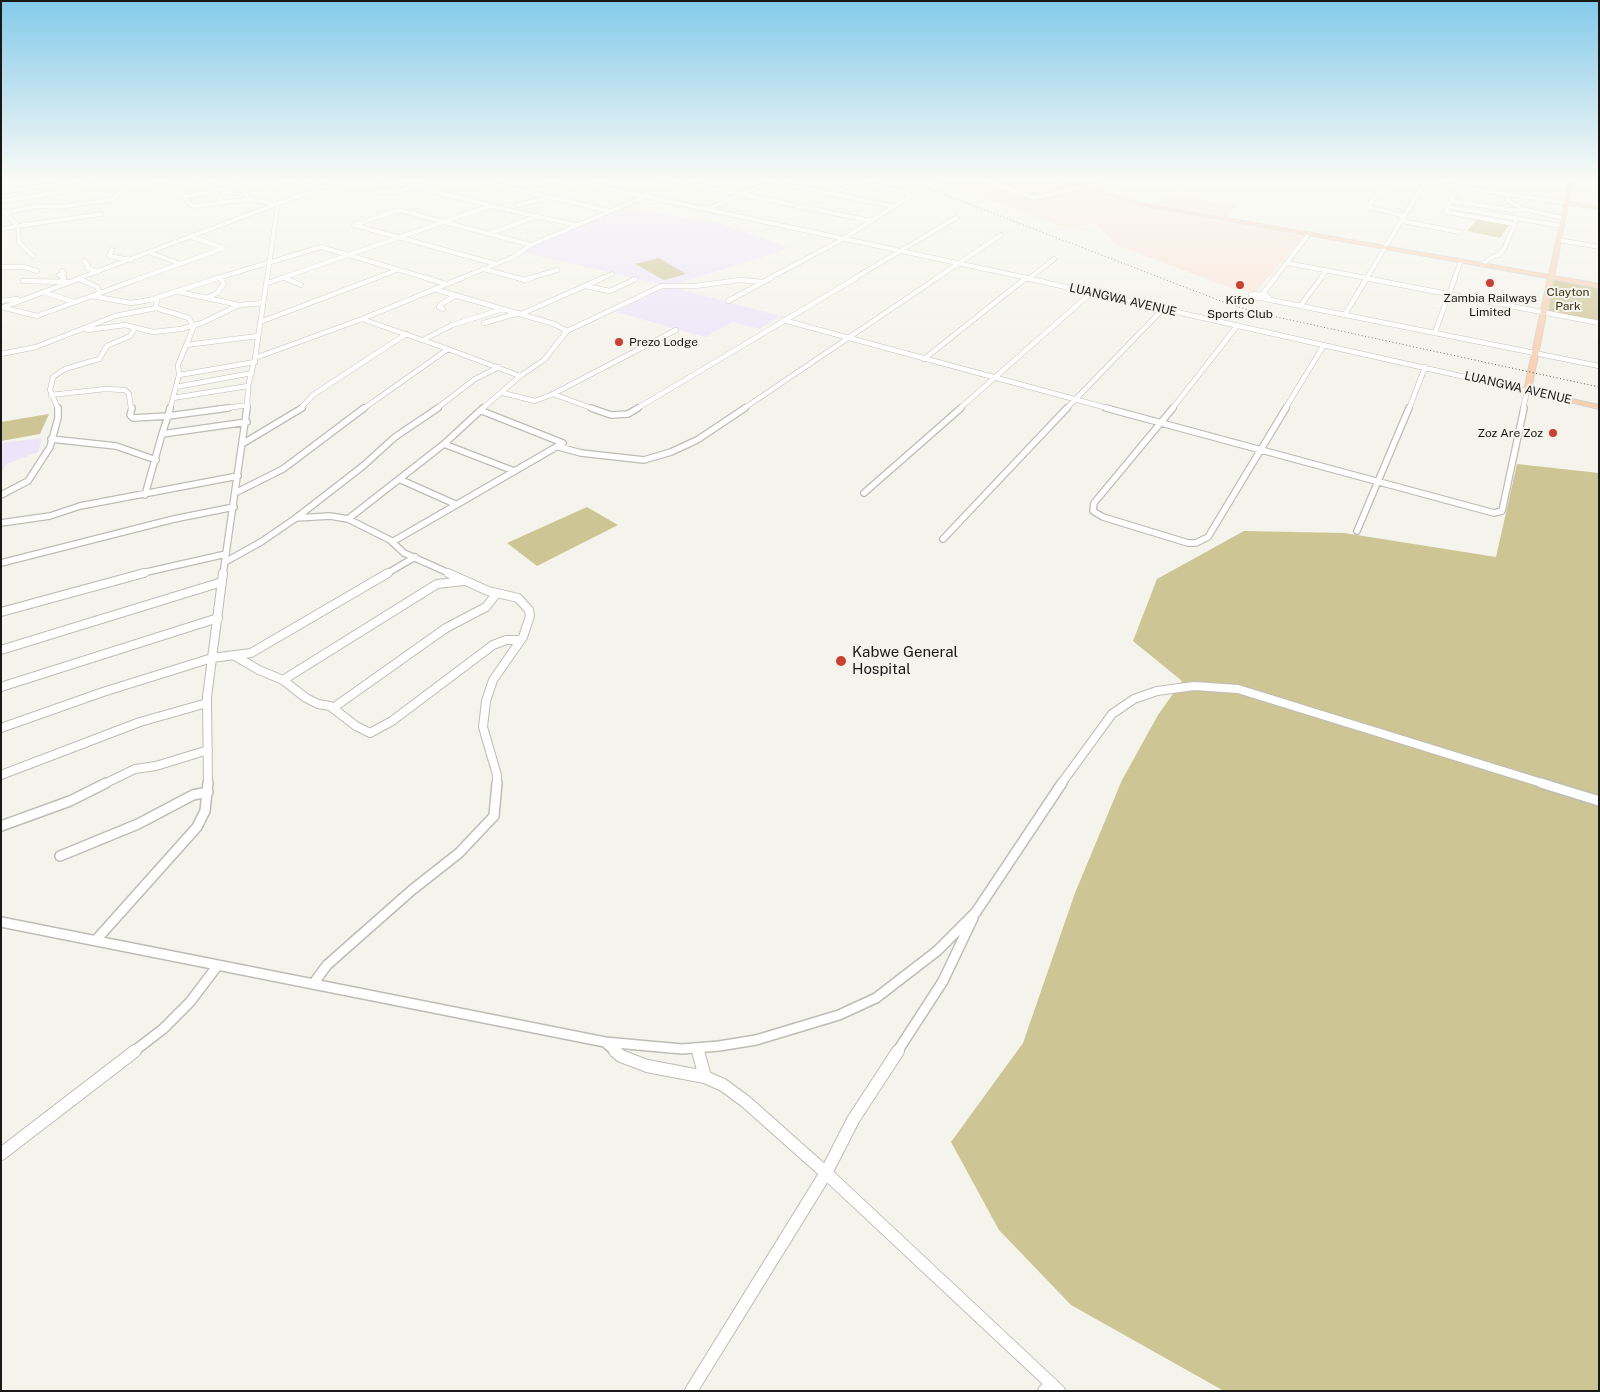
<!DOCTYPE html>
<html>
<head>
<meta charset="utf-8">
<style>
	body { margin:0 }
	#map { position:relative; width:1600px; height:1392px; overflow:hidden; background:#f4f3ec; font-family:"Public Sans",sans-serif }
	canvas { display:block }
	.frame { position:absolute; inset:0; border:2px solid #191816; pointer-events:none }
</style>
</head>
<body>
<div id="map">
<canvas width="1600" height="1392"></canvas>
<div class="frame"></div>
</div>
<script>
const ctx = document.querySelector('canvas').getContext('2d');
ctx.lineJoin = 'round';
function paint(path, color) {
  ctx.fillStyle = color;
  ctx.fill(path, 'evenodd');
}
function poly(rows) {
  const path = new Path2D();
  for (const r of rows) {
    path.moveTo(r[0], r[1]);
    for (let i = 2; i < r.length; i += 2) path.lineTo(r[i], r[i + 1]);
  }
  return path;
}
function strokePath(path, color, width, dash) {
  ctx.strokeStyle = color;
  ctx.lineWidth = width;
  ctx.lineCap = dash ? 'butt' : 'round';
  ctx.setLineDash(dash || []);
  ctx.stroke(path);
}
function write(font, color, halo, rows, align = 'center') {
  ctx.font = font + ' "Public Sans",sans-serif';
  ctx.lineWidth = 4;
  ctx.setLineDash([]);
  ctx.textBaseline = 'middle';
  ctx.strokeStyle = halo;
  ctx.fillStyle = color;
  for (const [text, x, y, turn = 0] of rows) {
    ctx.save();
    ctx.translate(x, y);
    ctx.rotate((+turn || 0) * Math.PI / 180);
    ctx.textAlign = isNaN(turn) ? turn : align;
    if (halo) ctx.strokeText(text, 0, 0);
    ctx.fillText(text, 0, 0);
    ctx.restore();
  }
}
const industrial = poly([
	[928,177,1110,177,1102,183,1088,187,1104,192,1103,197,1130,204,1304,236,1256,292,1234,289,1116,245,1096,223,1068,229],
	[1170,194,1237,206,1226,217,1157,204]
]);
const education = poly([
	[621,208,717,222,789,248,684,282,664,285,522,252],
	[668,286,780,316,759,329,733,322,705,337,616,312],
	[42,438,38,452,6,464,1,474,1,443]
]);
const green = poly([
	[1478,219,1510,224,1500,238,1467,231],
	[659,258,686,274,664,280,635,264],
	[1554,278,1599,286,1599,322,1548,312],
	[49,414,40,434,1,441,1,422],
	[1517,464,1599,473,1599,1391,1224,1391,1071,1305,999,1230,951,1142,1023,1043,1075,893,1122,780,1158,715,1182,681,1133,641,1157,579,1244,531,1344,533,1496,557],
	[587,507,618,525,537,566,507,543]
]);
const stream = poly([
	[1173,190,1188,177]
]);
const minorFar5 = poly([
	[25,177,35,187],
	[191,177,192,179,204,177],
	[219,177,209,183,223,203],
	[231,177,250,199,273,204],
	[265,177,276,189,309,180],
	[301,177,328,183],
	[372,177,490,205],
	[462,177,610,211],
	[556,177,1032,279],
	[656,177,872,221],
	[748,177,892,206],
	[974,177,1034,198,1083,187],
	[1140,177,1142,177],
	[1389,177,1368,207,1405,216],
	[156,182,188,177],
	[1425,182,1567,203],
	[595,184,616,177],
	[239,186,184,197,191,205,195,206,250,199],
	[1457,187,1446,212,1515,224],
	[1,192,105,177],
	[376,192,395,192,449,177],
	[533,192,567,180],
	[1493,192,1499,177],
	[831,193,855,183],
	[1507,194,1508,201,1523,209,1563,218],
	[164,195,162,187,192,179],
	[1107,195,1118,177],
	[1,201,68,191],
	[1451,201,1511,210,1523,209],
	[518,205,547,197],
	[1448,207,1562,226],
	[708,209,781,177],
	[4,213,37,206,59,207,112,200,132,177],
	[1402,221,1459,232],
	[1,229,18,226,3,211],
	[488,234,538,216],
	[1558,240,1599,247],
	[112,250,109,256,131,260],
	[151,253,180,264],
	[33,256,19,242,18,226,101,214],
	[84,261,88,265,87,268,98,272],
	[1287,263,1372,279],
	[496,264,354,225,399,210,531,245],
	[1482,265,1492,257,1499,255,1504,249,1516,221],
	[1,267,24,267,37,271],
	[483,269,522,279],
	[62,271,64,273,59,275,64,278,63,279],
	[219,277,221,279],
	[285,278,288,279],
	[77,279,349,177],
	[138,279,224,248,192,237],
	[214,279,321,247,430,279],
	[267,279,278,203],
	[279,279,490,206,576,225],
	[373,279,397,270],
	[459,279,513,257,531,245,646,196],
	[527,279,557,270],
	[600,279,612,274],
	[768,279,843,239,910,196,905,191,827,177],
	[853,279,956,218],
	[935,279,1001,235],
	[1024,279,1026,278],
	[1028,279,1054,259],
	[1274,279,1309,234],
	[1320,279,1326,271],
	[1366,279,1428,177],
	[1454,279,1461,261]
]);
const minorFar4 = poly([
	[285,278,301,285],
	[426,278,446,284],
	[518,278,525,280,531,278],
	[1026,278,1527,391,1523,409],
	[1365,278,1599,323],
	[79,279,97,287,100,293],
	[23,281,68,282],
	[61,281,64,278],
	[268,283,282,278],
	[585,286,610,291,635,279],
	[434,289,554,324,567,331,544,360,520,376],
	[43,292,74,302],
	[179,292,239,305,263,303],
	[1255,294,1261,295,1263,297,1258,298,1251,295,1255,294],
	[92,296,131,303,150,300,218,278],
	[206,298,217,293,224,284,220,278],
	[1261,298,1599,366],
	[1269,298,1263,293,1275,278],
	[1,301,17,299],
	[728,301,771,278],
	[1301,305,1321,278],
	[2,307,37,316,141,278],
	[1,308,81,278],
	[156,308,189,318,193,327],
	[443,309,439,307,440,305,456,295],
	[521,314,603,278],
	[1345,314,1367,278],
	[362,319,448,349,363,409],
	[783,320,1111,409],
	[260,322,376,278],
	[484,323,519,313],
	[194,326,178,365,179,375,173,398,248,386],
	[87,330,125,325,153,332,181,329,202,323,239,305],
	[567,331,662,286,695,286,740,280,762,282],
	[1435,332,1455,278],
	[423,340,452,325,503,309],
	[186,345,258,336],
	[448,349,520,376,482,409],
	[1,354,36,347,115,316,156,308,157,298],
	[255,358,362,319,462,278],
	[924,359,1026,278],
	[179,375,255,362],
	[176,387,252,373],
	[503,393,535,401,553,394],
	[51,395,105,389,125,390,129,394,131,409],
	[58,409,50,390,53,377,65,369,99,359,107,346,130,336,135,328],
	[170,409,173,398],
	[219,409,248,405],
	[247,409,248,386,255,358,267,278],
	[300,409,313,395,406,334],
	[436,409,475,379,499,367],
	[594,409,553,394,676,330],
	[636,409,856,278],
	[743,409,937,278],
	[959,409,1091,293],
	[1066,409,1163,309],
	[1172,409,1237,326],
	[1285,409,1324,345],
	[1409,409,1425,367]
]);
const minorFar3 = poly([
	[132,408,130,415,133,418,168,416,162,434,247,422],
	[170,408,168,416,228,408],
	[591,408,611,415,628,414,638,408],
	[1106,408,1494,513,1502,511,1524,408],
	[1173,408,1094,503,1093,511,1103,517,1188,543,1196,543,1208,537,1286,408],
	[51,439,116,446,156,460],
	[242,444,302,408],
	[444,444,514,471],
	[559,447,581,453,644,460,671,452,697,440,745,408],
	[399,479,455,504],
	[235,493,283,469,364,408],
	[864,493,961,408],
	[1,495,28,481,50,447,58,418,58,408],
	[145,495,162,434],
	[296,518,330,516,348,519,390,540,404,553,451,574],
	[348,519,444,444,483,408],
	[1,523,50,516,80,506,238,476],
	[1357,531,1409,408],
	[943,539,1067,408],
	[392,542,563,443,482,411],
	[225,562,261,542,296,518,363,466,395,437,438,408],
	[1,563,174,519,234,507],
	[138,574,226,554],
	[223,574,247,408],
	[386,574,415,557]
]);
const minorFar2 = poly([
	[448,573,488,591,518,598,529,610,530,616,523,637,493,680,486,701,483,727,497,775,497,784],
	[1,612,144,573],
	[1,650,222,582],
	[235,656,259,670,283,680,437,584,464,581],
	[283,680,306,698,318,704,330,706,356,726,370,733,392,721,493,645,506,640,521,640],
	[1,687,218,618],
	[333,708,446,628,486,607,497,593],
	[1,728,103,692,212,658,251,653,388,573],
	[1,775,140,722,207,703],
	[104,784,135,769,156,766,208,750],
	[208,784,207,697,223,573],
	[1061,784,1112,714,1134,699,1157,691,1194,686,1238,689,1545,784]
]);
const minorFar1 = poly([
	[1541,783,1599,801],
	[1,826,70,801,106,783],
	[60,856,138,824,193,795,208,792],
	[1,922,605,1042,682,1049,719,1046,756,1040,839,1015,876,998,937,951,976,912,1062,783],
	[96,940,197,827,205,811,208,783],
	[313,984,327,965,412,890,459,853,494,816,497,783],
	[605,1042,616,1052],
	[697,1048,698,1052],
	[133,1052,163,1029,190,1002,218,965],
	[897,1052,943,981,973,918]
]);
const minor = poly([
	[615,1051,621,1056,647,1066,705,1077,723,1085,745,1101,826,1173,1059,1391],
	[698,1051,705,1077],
	[1,1154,135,1051],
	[691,1391,826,1173,853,1120,898,1051],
	[1044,1391,1052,1384]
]);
const major = poly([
	[1049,177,1055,177,1141,203,1549,275,1570,177,1574,177,1569,202,1599,207,1599,209,1568,205,1554,276,1599,284,1599,288,1553,279,1531,390,1599,405,1599,409,1524,391,1548,278,1140,205,1049,177]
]);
const rail = poly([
	[899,177,1226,303,1258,313,1599,387]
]);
const markers = [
	[1490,283,5,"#cc3f33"],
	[1240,285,5,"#cc3f33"],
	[619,342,5,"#cc3f33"],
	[1553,433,5,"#cc3f33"],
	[841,661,6,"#cc3f33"]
];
const farParknames = [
	["Clayton",1568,292],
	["Park",1568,306]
];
const farPoinames = [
	["Zambia Railways",1490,298],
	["Limited",1490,312],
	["Kifco",1240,300],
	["Sports Club",1240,314],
	["Prezo Lodge",629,342,"left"],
	["Zoz Are Zoz",1543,433,"right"]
];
const farStreetnames = [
	["LUANGWA AVENUE",1123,300,13],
	["LUANGWA AVENUE",1518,388,13]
];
const poiNames = [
	["Kabwe General",852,652],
	["Hospital",852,669]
];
paint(industrial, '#fae3d7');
paint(education, '#ede4f9');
paint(green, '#cec594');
strokePath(stream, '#8bebed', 1);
strokePath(minorFar5, '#bdbcb5', 5);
strokePath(minorFar4, '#bdbcb5', 5.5);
strokePath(minorFar3, '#bdbcb5', 8);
strokePath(minorFar2, '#bdbcb5', 10);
strokePath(minorFar1, '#bdbcb5', 12);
strokePath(minor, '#bdbcb5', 14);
strokePath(major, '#d1d1d0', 2);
strokePath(minorFar5, '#fff', 4);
strokePath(minorFar4, '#fff', 4.5);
strokePath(minorFar3, '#fff', 5.5);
strokePath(minorFar2, '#fff', 8);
strokePath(minorFar1, '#fff', 9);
strokePath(minor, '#fff', 12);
paint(major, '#fccfaf');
strokePath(rail, '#5b5a57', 1, [1, 2.5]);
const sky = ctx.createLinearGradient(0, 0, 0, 372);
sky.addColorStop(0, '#83caea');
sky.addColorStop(0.48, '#fafaf6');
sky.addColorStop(1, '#fafaf600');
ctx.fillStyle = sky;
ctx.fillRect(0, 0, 1600, 372);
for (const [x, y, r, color] of markers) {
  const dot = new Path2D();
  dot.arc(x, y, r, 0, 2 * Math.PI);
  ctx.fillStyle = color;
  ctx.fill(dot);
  strokePath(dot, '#f4f3ec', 2);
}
write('12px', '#3b3516', '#f4f3ec', farParknames);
write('12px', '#191816', '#f4f3ec', farPoinames);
write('12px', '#191816', '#f4f3ec', farStreetnames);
write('15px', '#191816', '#f4f3ec', poiNames, 'left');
</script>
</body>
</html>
